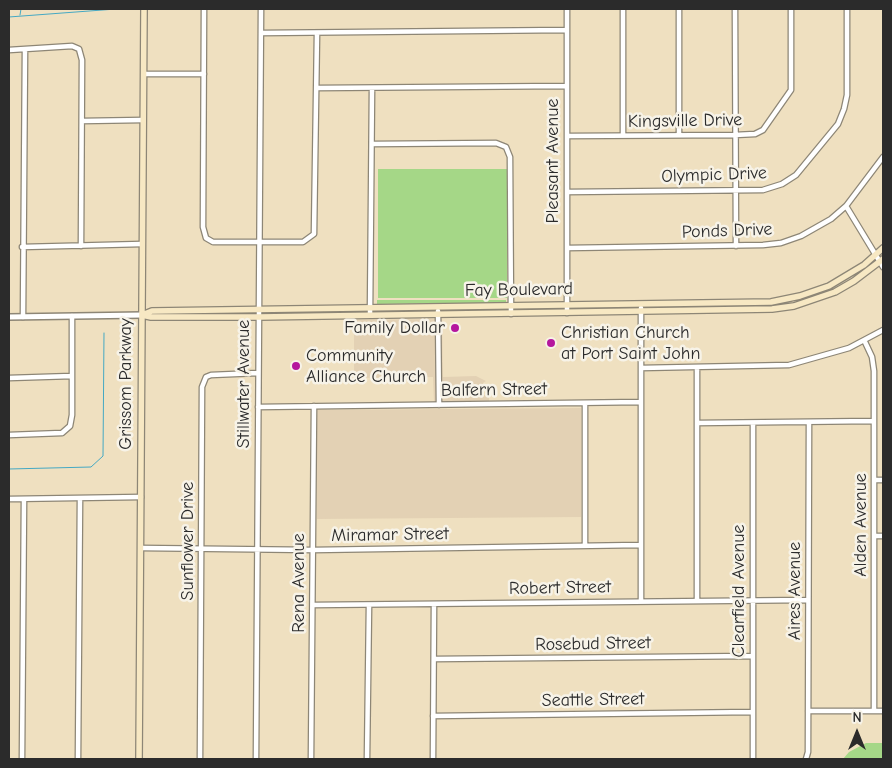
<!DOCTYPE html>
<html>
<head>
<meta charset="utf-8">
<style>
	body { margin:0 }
	#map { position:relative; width:892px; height:768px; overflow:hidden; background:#efe0c0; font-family:"Comic Neue",sans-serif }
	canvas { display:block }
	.frame { position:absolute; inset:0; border:10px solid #2b2b2b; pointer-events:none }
	.north { position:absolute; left:832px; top:708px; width:50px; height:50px; -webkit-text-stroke:4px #f7f3e8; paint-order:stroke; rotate:0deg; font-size:14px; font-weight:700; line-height:20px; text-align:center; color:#2b2b2b }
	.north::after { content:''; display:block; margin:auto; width:18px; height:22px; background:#2b2b2b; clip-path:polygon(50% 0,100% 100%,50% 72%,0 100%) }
</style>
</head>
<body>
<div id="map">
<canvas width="892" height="768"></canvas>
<div class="frame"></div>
<div class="north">N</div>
</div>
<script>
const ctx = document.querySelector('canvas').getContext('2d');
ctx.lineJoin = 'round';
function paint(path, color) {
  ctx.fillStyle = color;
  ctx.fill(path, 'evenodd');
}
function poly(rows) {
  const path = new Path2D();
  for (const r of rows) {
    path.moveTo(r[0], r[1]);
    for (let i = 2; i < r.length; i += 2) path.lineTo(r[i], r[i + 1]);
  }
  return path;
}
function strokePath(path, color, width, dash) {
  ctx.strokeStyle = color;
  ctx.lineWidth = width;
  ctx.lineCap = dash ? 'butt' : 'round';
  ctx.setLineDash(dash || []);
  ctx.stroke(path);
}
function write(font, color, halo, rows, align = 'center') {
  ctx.font = font + ' "Comic Neue",sans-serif';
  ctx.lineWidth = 5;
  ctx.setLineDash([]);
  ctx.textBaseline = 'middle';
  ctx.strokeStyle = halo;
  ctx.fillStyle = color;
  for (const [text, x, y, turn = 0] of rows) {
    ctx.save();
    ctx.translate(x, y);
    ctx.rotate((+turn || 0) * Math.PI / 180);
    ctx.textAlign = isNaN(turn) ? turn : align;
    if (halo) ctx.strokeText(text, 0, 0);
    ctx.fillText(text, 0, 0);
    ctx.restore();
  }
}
const built = poly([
	[436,319,437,402,434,402,433,377,354,378,354,320],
	[440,319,442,319,443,377,476,376,486,381,483,383,482,394,489,397,489,402,441,402],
	[581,408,581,517,317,519,317,410]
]);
const green = poly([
	[378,169,507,169,507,298,378,298],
	[377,300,506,300,506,303,377,304],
	[866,743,883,743,883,759,843,759,849,752]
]);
const stream = poly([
	[20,15,21,9],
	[9,17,116,9],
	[9,469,91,467,103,456,104,333]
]);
const minor = poly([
	[204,9,203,227,206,238,213,242,303,242,314,234,317,33],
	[735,9,736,246],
	[261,33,567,30],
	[9,50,72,46,79,49,82,60,81,246],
	[144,74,204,74],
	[317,88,566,86],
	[82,121,143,120],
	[623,135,623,9],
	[679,135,679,9],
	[567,136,735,135,755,134,763,130,791,90,791,9],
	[372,144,496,143,506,147,510,157,511,314],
	[567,192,763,190,782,184,796,175,838,124,844,109,847,95,847,9],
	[846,206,883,267],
	[22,247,142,244],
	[567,248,763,245,781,243,801,236,831,219,846,206,883,157],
	[641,308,641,601],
	[438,311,439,405],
	[567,313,567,9],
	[370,315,372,88],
	[23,317,25,49],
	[865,342,872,357,874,371,874,711],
	[641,368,789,365,849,348,883,330],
	[697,368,697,601],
	[9,378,72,376],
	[585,403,585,546],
	[258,407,641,402],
	[697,423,874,421],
	[753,423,753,759],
	[9,435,62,433,70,426,72,415,72,316],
	[875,480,883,480],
	[9,499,141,497],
	[874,536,883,536],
	[141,548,313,550,640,545],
	[313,605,808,600],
	[434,659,753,656],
	[808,711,883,711],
	[433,716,752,712],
	[22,759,24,499],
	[78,759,80,498],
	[200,759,202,387,206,377,211,375,258,373],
	[256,759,261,9],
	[311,759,314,406],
	[367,759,369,605],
	[433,759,434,604],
	[806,759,808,752,809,423]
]);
const tertiary = poly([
	[9,317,142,315]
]);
const secondary = poly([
	[142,315,152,311,771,302,800,296,829,286,864,265,883,248],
	[142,315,151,317,259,317,772,309,794,306,835,292,854,281,883,259],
	[139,759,144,9]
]);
const markers = [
	[455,328,5,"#b5179e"],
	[551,343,5,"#b5179e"],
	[296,366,5,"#b5179e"]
];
const streetNames = [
	["Kingsville Drive",685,121,-1],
	["Pleasant Avenue",553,161,-90],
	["Olympic Drive",714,175,-2],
	["Ponds Drive",727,231,-2],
	["Fay Boulevard",519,290,-1],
	["Grissom Parkway",126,384,-90],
	["Stillwater Avenue",244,384,-90],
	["Balfern Street",494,390,-1],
	["Alden Avenue",861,525,-90],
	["Miramar Street",390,535,-1],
	["Sunflower Drive",188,541,-90],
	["Rena Avenue",299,583,-90],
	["Robert Street",560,588,-1],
	["Clearfield Avenue",739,591,-90],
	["Aires Avenue",795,591,-90],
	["Rosebud Street",593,644,-1],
	["Seattle Street",593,700,-1]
];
const poiNames = [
	["Family Dollar",445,328,"right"],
	["Christian Church",561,333],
	["at Port Saint John",561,354],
	["Community",306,356],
	["Alliance Church",306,377]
];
paint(built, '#e3d1b4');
paint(green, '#a5d787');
strokePath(stream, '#44a8c3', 1);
strokePath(minor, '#8d8676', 7);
strokePath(tertiary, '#8d8676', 8);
strokePath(secondary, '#8d8676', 8);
strokePath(minor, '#fff', 4.5);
strokePath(tertiary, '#fff', 5);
strokePath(secondary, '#f7e8c3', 5.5);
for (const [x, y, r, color] of markers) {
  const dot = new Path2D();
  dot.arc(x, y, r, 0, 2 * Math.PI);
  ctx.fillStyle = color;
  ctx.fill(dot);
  strokePath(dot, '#f7f3e8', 2);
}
write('18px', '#2b2b2b', '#f7f3e8', streetNames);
write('18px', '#2b2b2b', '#f7f3e8', poiNames, 'left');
</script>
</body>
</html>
